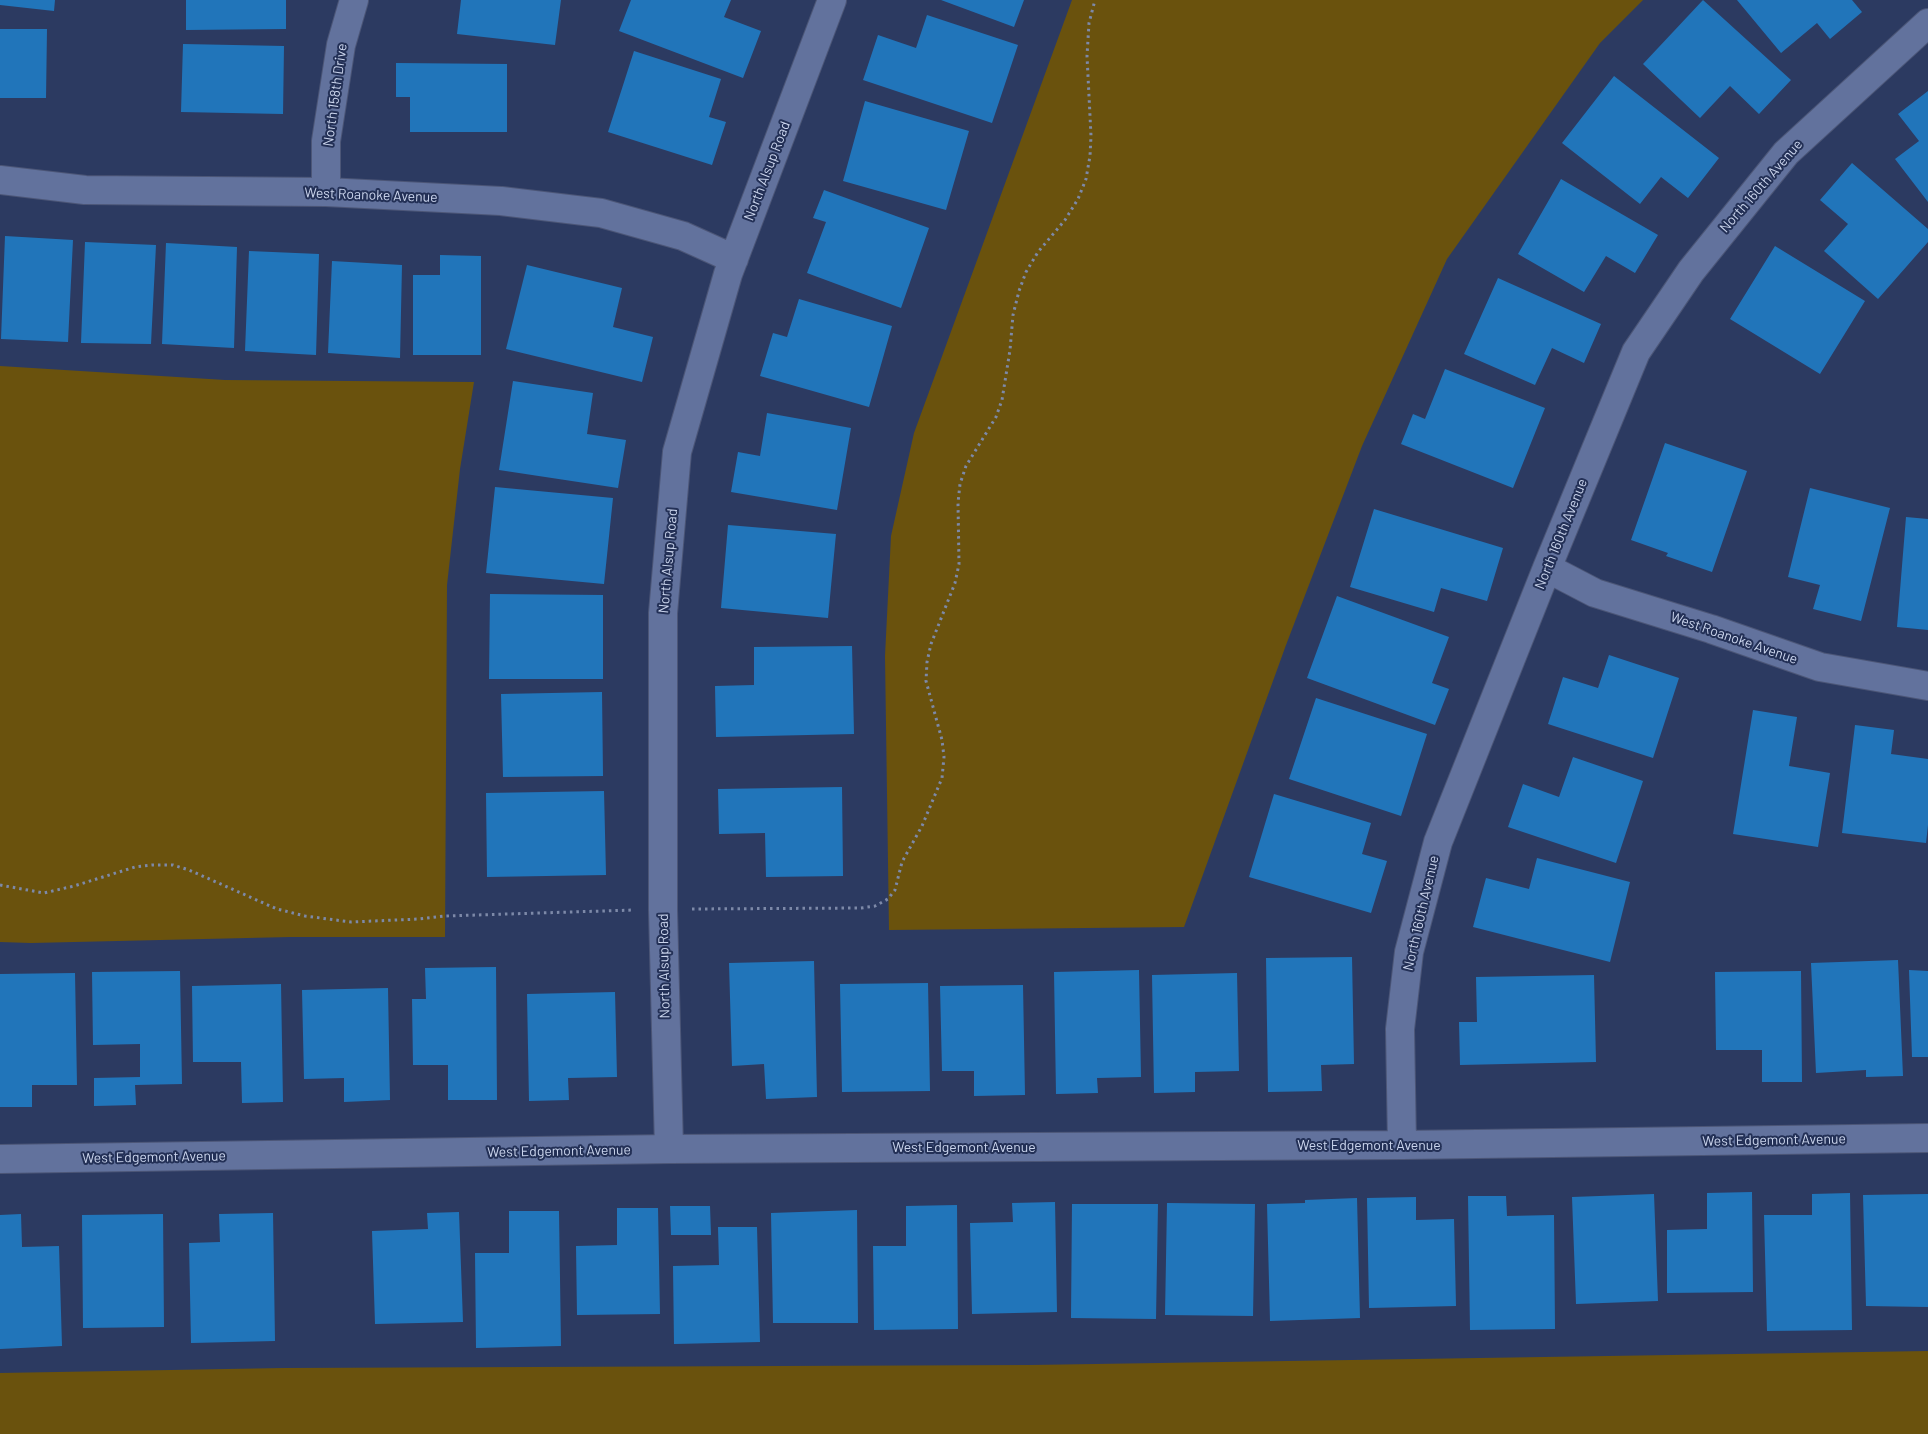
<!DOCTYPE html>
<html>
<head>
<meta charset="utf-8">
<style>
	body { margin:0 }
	canvas { display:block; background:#2c3a61 }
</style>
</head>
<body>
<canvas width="1928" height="1434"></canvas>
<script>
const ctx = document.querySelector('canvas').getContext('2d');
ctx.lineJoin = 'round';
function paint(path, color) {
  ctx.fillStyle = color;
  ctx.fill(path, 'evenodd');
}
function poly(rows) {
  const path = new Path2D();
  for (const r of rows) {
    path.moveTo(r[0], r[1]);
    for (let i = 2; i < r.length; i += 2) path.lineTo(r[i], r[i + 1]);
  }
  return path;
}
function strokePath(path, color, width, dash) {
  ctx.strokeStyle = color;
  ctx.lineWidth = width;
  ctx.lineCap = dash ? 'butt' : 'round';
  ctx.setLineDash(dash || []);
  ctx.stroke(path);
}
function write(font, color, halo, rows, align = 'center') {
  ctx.font = font + ' Barlow,sans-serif';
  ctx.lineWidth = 4;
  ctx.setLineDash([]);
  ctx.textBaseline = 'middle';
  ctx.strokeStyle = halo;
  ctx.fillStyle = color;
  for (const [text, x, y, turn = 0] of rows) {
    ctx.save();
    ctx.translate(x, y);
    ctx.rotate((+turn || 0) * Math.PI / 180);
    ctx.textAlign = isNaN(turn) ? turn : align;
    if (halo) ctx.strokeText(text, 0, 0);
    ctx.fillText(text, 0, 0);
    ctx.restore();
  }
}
const green = poly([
	[1072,0,1643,0,1600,43,1447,259,1362,446,1286,645,1184,927,889,930,885,656,891,536,914,433],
	[0,366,225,380,474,382,460,469,447,585,445,937,290,937,31,943,0,942],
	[1928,1351,1928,1434,0,1434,0,1373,284,1368,1031,1365]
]);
const building = poly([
	[0,0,55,0,54,11,0,5],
	[186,0,286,0,286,29,186,30],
	[461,0,561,0,555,45,457,34],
	[631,0,731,0,724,17,761,31,743,78,619,31],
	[941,0,1024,0,1014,27],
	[1703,0,1791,80,1759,114,1730,86,1700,118,1643,64],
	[1737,0,1852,0,1862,12,1830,39,1817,23,1781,53],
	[927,15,1018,45,992,123,863,80,878,35,916,48],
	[0,29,47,29,46,98,0,98],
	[183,44,284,46,283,114,181,112],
	[634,51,721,79,709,117,726,122,712,165,608,132],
	[396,63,507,64,507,132,410,132,410,97,396,97],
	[1614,76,1719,158,1688,198,1661,177,1640,204,1562,143],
	[1928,91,1928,202,1895,159,1919,141,1898,114],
	[865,101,969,131,946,210,843,181],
	[1852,163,1928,229,1928,242,1878,299,1824,251,1848,224,1820,200],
	[1561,179,1658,235,1635,273,1606,256,1584,292,1518,254],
	[824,190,929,228,901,308,807,273,826,222,813,218],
	[5,236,73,240,68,342,1,339],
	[85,242,156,245,151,344,81,343],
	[166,243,237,247,234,348,162,344],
	[1775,246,1865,301,1820,374,1730,319],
	[249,251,319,254,316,355,245,351],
	[440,255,481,256,481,355,413,355,413,275,440,275],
	[332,261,402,265,400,358,328,353],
	[527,265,622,288,613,327,653,337,642,382,506,349],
	[1498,278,1601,324,1584,363,1552,348,1535,385,1464,354],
	[799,299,892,326,869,407,760,376,773,333,787,337],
	[1445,369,1545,408,1513,488,1401,444,1413,414,1425,419],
	[513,381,593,393,587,434,626,440,618,488,499,470],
	[767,413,851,428,837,510,731,492,738,452,760,456],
	[1665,443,1747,471,1712,572,1666,556,1668,553,1631,540],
	[495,487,613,498,604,584,486,573],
	[1810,488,1890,508,1861,621,1813,609,1820,585,1788,577],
	[1374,509,1503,548,1487,601,1441,588,1434,612,1350,587],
	[1906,517,1928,519,1928,630,1897,627],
	[728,525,836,534,828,618,721,608],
	[490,594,603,595,603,679,489,679],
	[1337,596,1449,637,1432,683,1449,689,1435,725,1307,678],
	[852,646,854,734,716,737,715,686,754,685,754,647],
	[1609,655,1679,678,1653,758,1548,724,1563,677,1598,688],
	[602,692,603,776,503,777,501,694],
	[1316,698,1427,734,1401,816,1289,779],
	[1753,710,1797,717,1789,766,1830,773,1818,847,1733,834],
	[1855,725,1894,730,1891,754,1928,759,1928,825,1926,843,1842,833],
	[1573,757,1643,781,1616,863,1508,827,1523,784,1559,797],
	[842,787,843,876,766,877,765,833,719,834,718,789],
	[604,791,606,875,487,877,486,793],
	[1274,794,1371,823,1362,854,1387,861,1371,913,1249,877],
	[1537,858,1630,882,1610,962,1473,927,1486,878,1529,889],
	[1352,957,1354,1064,1321,1065,1322,1091,1268,1092,1266,958],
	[1898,960,1903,1076,1866,1077,1866,1070,1816,1073,1811,963],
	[814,961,817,1097,766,1099,764,1064,732,1066,729,963],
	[496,967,497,1100,448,1100,448,1065,413,1065,412,999,426,999,425,968],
	[1139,970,1141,1077,1097,1078,1098,1093,1056,1094,1054,972],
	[1909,970,1928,971,1928,1057,1912,1057],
	[180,971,182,1084,135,1085,136,1105,94,1106,94,1078,140,1077,140,1044,93,1045,92,972],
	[1801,971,1802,1082,1762,1082,1762,1050,1716,1050,1715,972],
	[75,973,77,1085,32,1085,32,1107,0,1107,0,974],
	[1237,973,1239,1071,1195,1072,1195,1092,1154,1093,1152,975],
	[1594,975,1596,1062,1460,1065,1459,1022,1477,1022,1476,977],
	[928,983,930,1091,842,1092,840,984],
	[281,984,283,1102,242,1103,241,1062,193,1062,192,986],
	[1023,985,1025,1095,974,1096,974,1071,942,1071,940,986],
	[388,988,390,1100,344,1102,344,1078,304,1079,302,990],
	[615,992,617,1077,568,1078,569,1100,529,1101,527,994],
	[1752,1192,1753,1292,1667,1293,1667,1230,1707,1229,1707,1193],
	[1850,1193,1852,1330,1767,1331,1764,1215,1812,1215,1812,1194],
	[1654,1194,1658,1301,1576,1304,1572,1197],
	[1928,1194,1928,1307,1866,1306,1863,1195],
	[1468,1196,1506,1196,1507,1216,1554,1215,1555,1329,1470,1330],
	[1416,1197,1416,1220,1454,1219,1456,1306,1369,1308,1367,1198],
	[1357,1198,1360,1318,1270,1321,1267,1204,1305,1203,1305,1200],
	[1055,1202,1057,1312,972,1314,970,1223,1013,1222,1012,1203],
	[1167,1203,1255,1204,1253,1316,1165,1315],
	[1072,1204,1158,1204,1156,1319,1071,1318],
	[957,1205,958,1329,874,1330,873,1246,906,1246,906,1206],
	[670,1206,710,1206,711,1235,671,1235],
	[617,1208,658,1208,660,1314,577,1315,576,1246,617,1245],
	[857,1210,858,1323,773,1323,771,1213],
	[509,1211,559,1211,561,1346,476,1348,475,1253,509,1253],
	[459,1212,463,1322,375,1324,372,1231,428,1229,427,1213],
	[273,1213,275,1341,191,1343,189,1243,220,1242,219,1214],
	[21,1214,22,1247,59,1246,62,1346,0,1349,0,1215],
	[163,1214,164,1327,83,1328,82,1215],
	[718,1227,757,1227,760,1342,674,1344,673,1266,719,1265]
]);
const path = poly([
	[0,885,44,893,74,886,135,867,152,865,173,865,189,870,277,909,305,916,351,922,419,919,445,916,634,910],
	[692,909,861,908,875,906,888,899,895,890,902,862,922,826,942,778,944,757,942,740,926,681,927,662,931,644,955,583,959,564,958,503,960,484,966,466,996,417,1002,400,1010,350,1013,315,1019,291,1026,272,1038,252,1065,220,1078,199,1086,179,1090,156,1091,136,1087,56,1089,23,1095,0]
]);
const minor = poly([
	[0,180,85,190,326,192,501,201,601,213,683,236,734,259],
	[326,192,326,141,341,45,354,0],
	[1547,568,1595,593,1711,629,1820,667,1928,686],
	[1402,1145,1400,1029,1409,952,1438,842,1547,568,1636,352,1691,271,1786,153,1928,23],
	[669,1149,663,910,663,613,677,452,728,274,832,0],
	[0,1159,669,1149,1402,1145,1928,1138]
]);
const streetNames = [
	["North 158th Drive",335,95,-82],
	["North Alsup Road",767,171,-69],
	["North 160th Avenue",1761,186,-49],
	["West Roanoke Avenue",371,195,2],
	["North 160th Avenue",1561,534,-68],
	["North Alsup Road",668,561,-85],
	["West Roanoke Avenue",1734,638,19],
	["North 160th Avenue",1421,913,-77],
	["North Alsup Road",664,966,-91],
	["West Edgemont Avenue",1774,1140,-1],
	["West Edgemont Avenue",1369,1145],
	["West Edgemont Avenue",964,1147],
	["West Edgemont Avenue",559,1151,-1],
	["West Edgemont Avenue",154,1157,-1]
];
paint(green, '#6a520d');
paint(building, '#2175ba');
strokePath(minor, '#4c5677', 30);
strokePath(path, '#7d89a8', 3, [2.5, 4]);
strokePath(minor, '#62729d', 28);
write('14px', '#cbd5ed', '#233056', streetNames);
</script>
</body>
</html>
